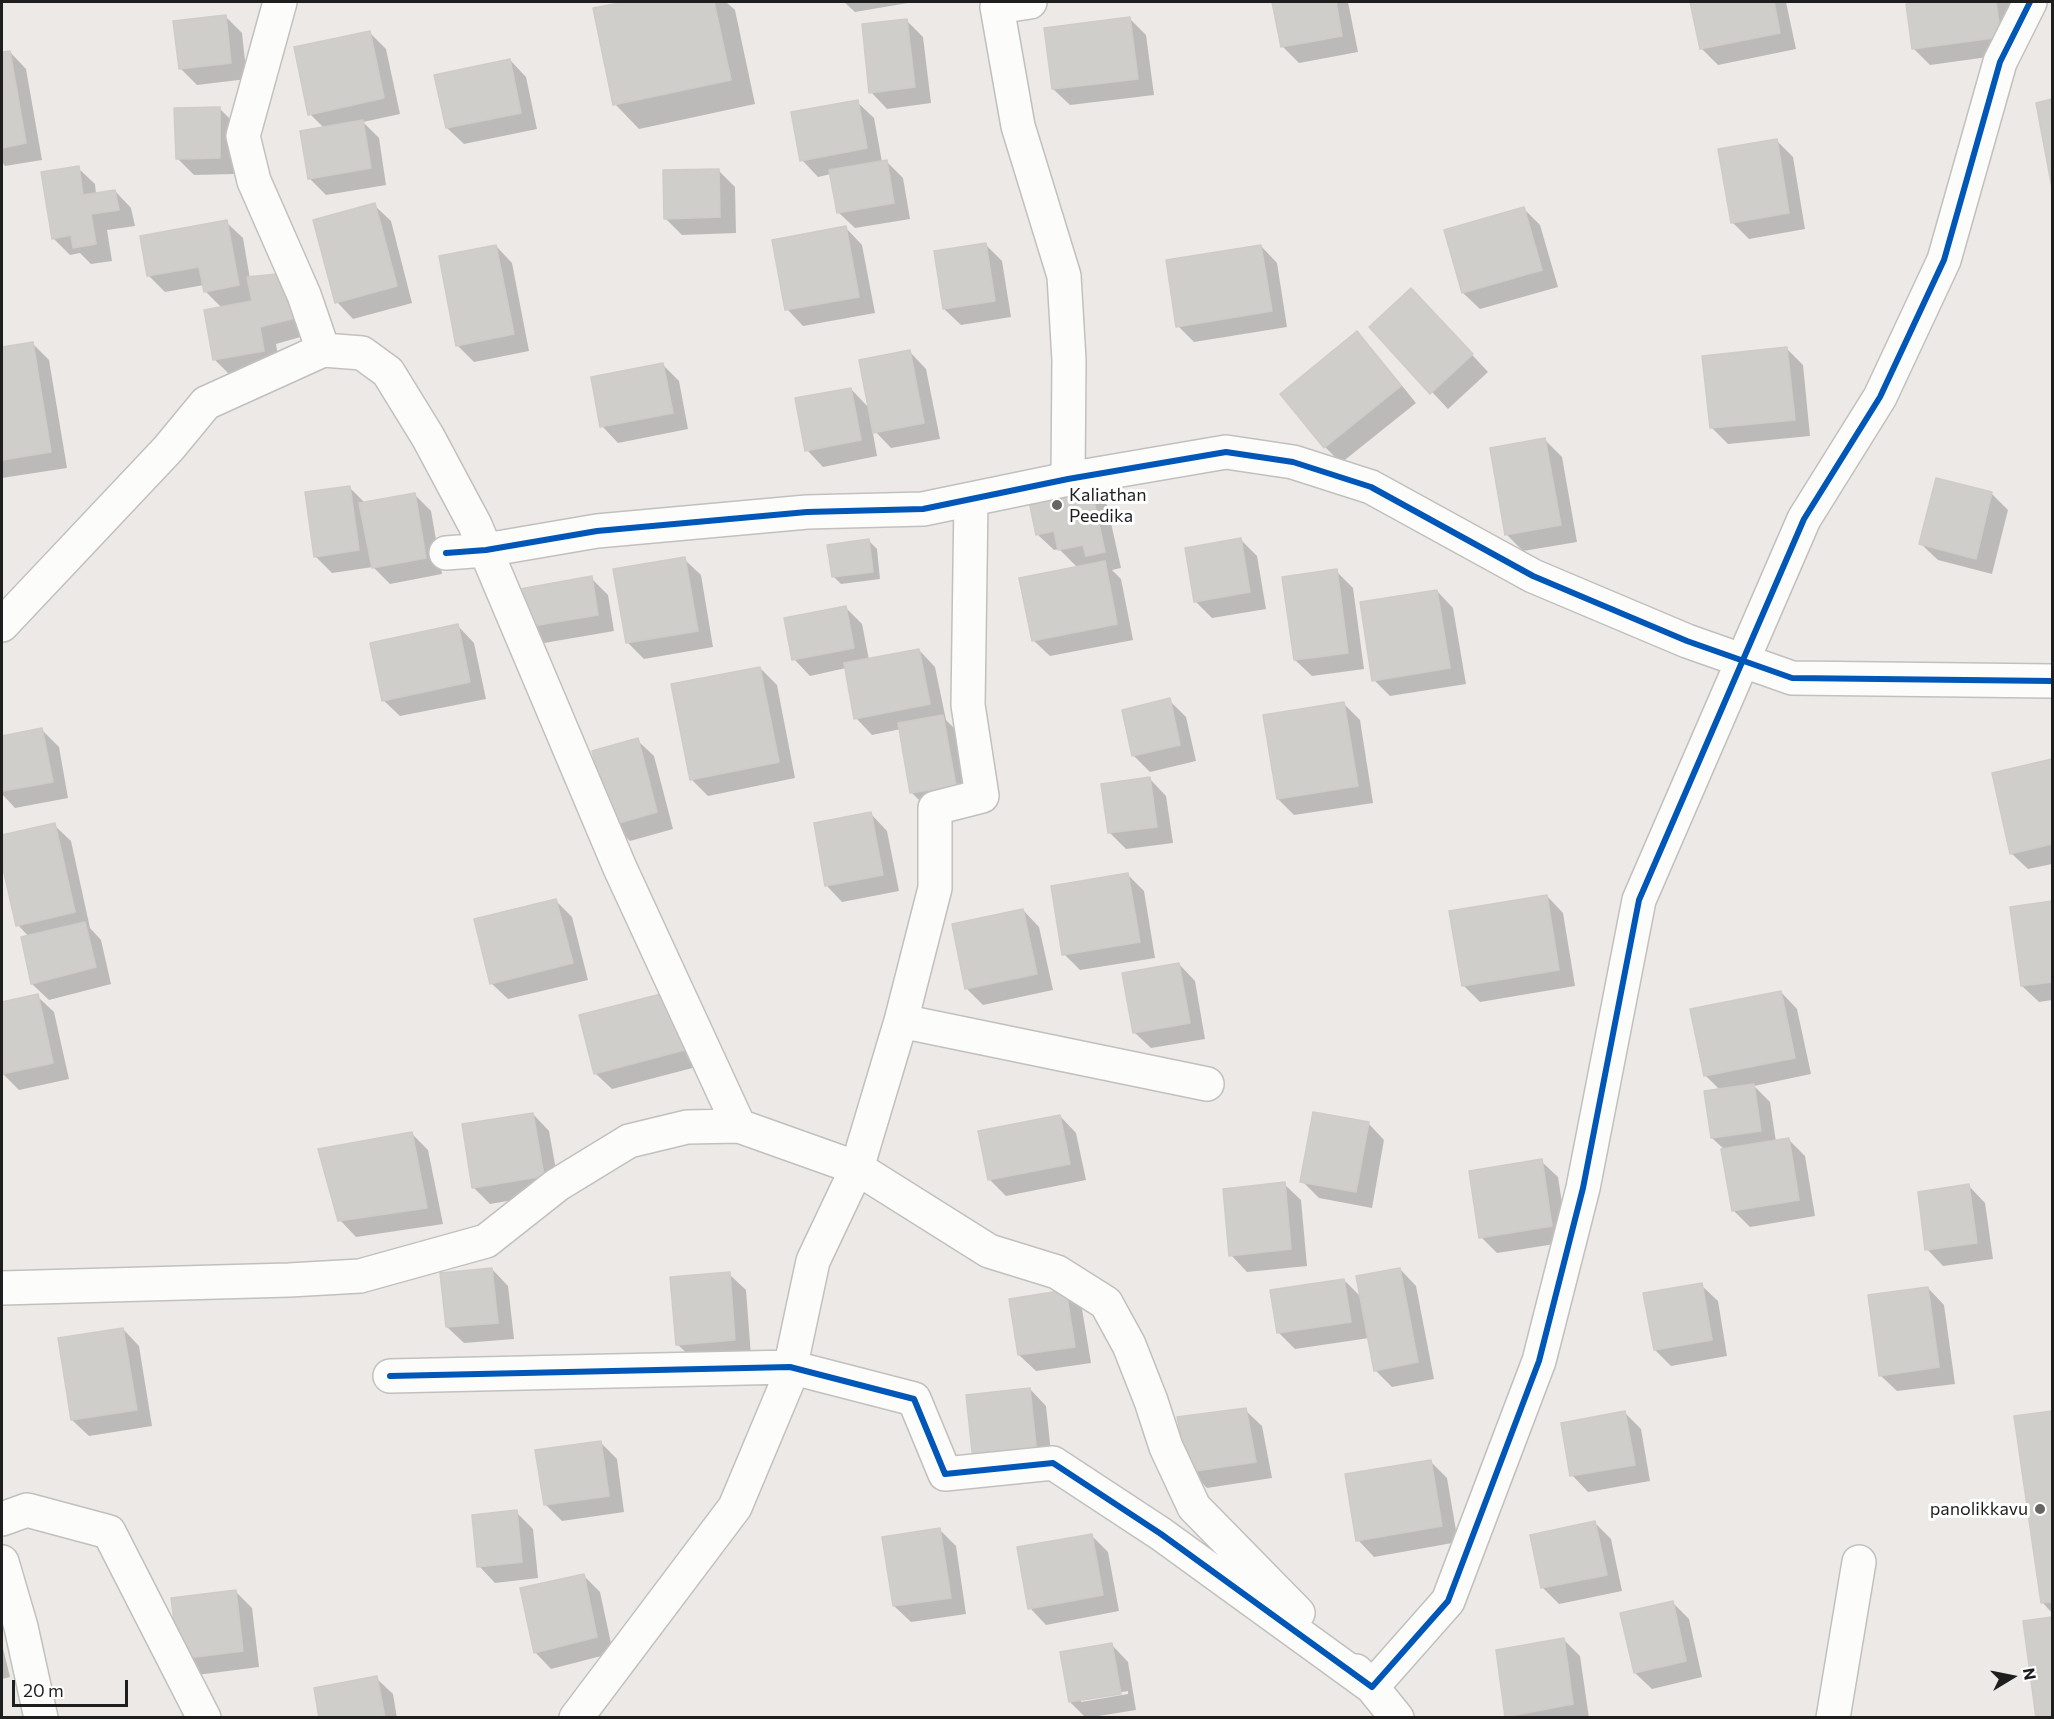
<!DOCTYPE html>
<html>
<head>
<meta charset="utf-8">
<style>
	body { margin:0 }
	#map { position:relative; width:2054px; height:1719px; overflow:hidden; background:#ece9e6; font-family:Commissioner,sans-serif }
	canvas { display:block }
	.frame { position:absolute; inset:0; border:3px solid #1e1e1e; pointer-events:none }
	.north { position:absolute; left:1982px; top:1647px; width:60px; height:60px; -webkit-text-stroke:4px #fff; paint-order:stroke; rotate:80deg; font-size:16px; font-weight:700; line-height:24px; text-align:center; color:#1e1e1e }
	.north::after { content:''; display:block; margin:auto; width:21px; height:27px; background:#1e1e1e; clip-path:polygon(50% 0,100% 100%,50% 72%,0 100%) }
	.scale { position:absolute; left:12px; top:1680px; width:116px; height:27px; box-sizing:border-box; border:3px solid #1e1e1e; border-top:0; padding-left:8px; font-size:18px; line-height:21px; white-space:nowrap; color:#1e1e1e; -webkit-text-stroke:4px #fff; paint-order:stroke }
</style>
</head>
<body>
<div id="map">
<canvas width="2054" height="1719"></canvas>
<div class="frame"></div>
<div class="north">N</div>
<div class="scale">20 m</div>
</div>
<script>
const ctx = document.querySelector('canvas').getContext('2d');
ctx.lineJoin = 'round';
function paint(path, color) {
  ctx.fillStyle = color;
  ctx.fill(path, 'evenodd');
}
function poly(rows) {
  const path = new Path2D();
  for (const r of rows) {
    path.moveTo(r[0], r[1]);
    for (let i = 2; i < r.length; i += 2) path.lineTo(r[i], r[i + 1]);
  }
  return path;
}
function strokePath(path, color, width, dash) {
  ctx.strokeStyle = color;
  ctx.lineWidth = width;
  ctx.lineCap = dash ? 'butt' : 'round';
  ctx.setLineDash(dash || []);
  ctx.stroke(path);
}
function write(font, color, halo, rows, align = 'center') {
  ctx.font = font + ' Commissioner,sans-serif';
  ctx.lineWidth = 6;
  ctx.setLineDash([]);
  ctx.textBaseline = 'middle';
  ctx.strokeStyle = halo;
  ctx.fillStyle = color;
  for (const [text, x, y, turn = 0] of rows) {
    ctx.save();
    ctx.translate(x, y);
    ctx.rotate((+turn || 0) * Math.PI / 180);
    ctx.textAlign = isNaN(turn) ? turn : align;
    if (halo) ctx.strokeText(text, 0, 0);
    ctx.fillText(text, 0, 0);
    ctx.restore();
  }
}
const shadow = poly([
	[632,2,726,2,735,10,755,104,639,129,615,104,595,9],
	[844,2,908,2,908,3,855,12],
	[1274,2,1348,2,1358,52,1299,63,1282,46],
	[1692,2,1786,2,1796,49,1718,65,1701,48],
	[1933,2,2010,2,2017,53,1930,65,1914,49,1908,5],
	[225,16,242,33,247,79,197,85,180,68],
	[1130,19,1146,35,1154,95,1070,105,1053,89],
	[906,20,923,37,931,103,887,109,871,92],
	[369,32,386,49,400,114,363,122,379,138,386,185,326,195,309,178,324,128,310,114],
	[10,52,26,69,42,160,5,166,2,162,2,54],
	[510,60,526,77,537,129,464,144,447,128],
	[2052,101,2052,183,2037,104],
	[857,102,874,118,882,162,886,161,903,178,910,219,855,228,838,212,831,174,818,177,802,160],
	[219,108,236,125,236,174,194,175,177,158],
	[1776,140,1793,157,1805,229,1749,239,1732,222],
	[78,168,95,184,96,194,115,191,131,208,135,226,107,230,112,261,91,264,80,253,70,255,53,238],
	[718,170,735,187,736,233,682,235,665,218],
	[374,205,391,221,412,303,353,319,337,302],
	[1524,209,1540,225,1558,287,1480,309,1463,293,1446,231],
	[226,222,243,238,250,279,286,275,311,334,276,344,280,367,231,376,215,360,222,308,205,291,204,285,165,292,148,275],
	[846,228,862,245,875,313,803,326,787,309],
	[985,244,1002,261,1011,317,961,325,944,309],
	[496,246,512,263,529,351,474,362,457,345],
	[1261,246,1277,263,1287,327,1194,342,1178,326],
	[1427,306,1488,372,1448,409,1371,327],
	[1357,333,1373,350,1416,403,1341,463,1325,447],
	[32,343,49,360,67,468,2,478,2,348],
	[1787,349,1803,365,1810,436,1728,444,1711,427],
	[910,352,926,369,940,439,891,448,872,428,877,456,823,467,807,450,851,389,870,409],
	[663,365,679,381,688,429,618,443,602,426],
	[1545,440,1562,457,1577,542,1523,551,1507,535],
	[349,487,366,504,414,494,431,511,442,574,390,584,373,567,332,573,315,556],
	[1091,489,1107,505,1121,568,1112,570,1121,579,1133,640,1050,656,1033,640,1078,568,1059,549,1054,550,1037,534],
	[1992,494,2008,510,1992,574,1938,560,1921,544],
	[1240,539,1257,556,1266,609,1212,618,1196,602],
	[869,541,877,549,880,579,841,584,833,576],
	[684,559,701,575,713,647,644,659,628,643,615,570],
	[1336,571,1353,588,1364,669,1312,676,1295,660],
	[591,578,608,595,614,631,544,643,527,626],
	[1437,591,1453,608,1466,684,1390,696,1374,680],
	[846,608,862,624,869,660,919,650,935,667,946,720,959,733,972,802,928,809,912,793,901,729,872,735,856,718,846,668,810,676,794,659],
	[458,626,474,643,486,699,400,716,383,700],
	[760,668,777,685,795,778,708,796,691,779],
	[1169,700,1186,717,1196,761,1150,772,1134,756],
	[1344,704,1360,720,1373,803,1294,815,1278,799],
	[42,730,59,747,68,798,15,808,2,794,2,738],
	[637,740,654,756,673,829,630,841,613,824],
	[2052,761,2052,864,2028,869,2011,853,1993,774],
	[1150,779,1166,796,1173,843,1126,849,1109,832],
	[871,814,887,831,899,891,842,902,826,885],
	[54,825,71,841,90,928,101,940,111,984,49,1000,32,984,23,938,29,937,18,925,2,857,2,837],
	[1128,875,1144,891,1155,958,1080,970,1064,954],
	[1547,896,1563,913,1575,986,1480,1002,1463,985],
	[556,901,572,917,588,980,508,999,491,983],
	[2052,903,2052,1000,2039,1002,2022,986,2011,909],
	[1023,910,1039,927,1053,990,983,1005,966,988],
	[1179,964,1195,981,1205,1039,1151,1048,1134,1032],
	[1781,992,1797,1009,1811,1074,1754,1086,1770,1102,1776,1142,1789,1140,1805,1156,1815,1216,1750,1227,1733,1210,1725,1150,1712,1138,1720,1090,1705,1075],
	[668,994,700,1066,612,1089,595,1073],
	[37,996,54,1012,69,1079,19,1090,3,1074,2,1068,2,1004],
	[533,1114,549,1131,560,1192,490,1204,473,1187],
	[1060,1116,1076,1133,1086,1180,1006,1196,990,1180,980,1132],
	[1368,1123,1384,1140,1372,1208,1319,1198,1302,1181],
	[412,1134,428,1150,443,1224,356,1237,340,1220],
	[1541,1161,1558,1177,1568,1242,1497,1253,1481,1237],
	[1284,1184,1301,1200,1307,1266,1247,1272,1231,1255],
	[1969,1186,1985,1203,1993,1259,1943,1266,1927,1249],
	[492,1269,508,1286,514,1339,464,1343,447,1327],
	[1400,1269,1416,1286,1434,1379,1392,1387,1375,1370,1369,1338,1295,1349,1278,1332,1344,1280,1362,1298],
	[729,1274,746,1290,751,1356,694,1360,677,1344],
	[1701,1285,1718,1301,1727,1356,1671,1366,1655,1350],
	[1928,1288,1944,1305,1955,1384,1897,1391,1880,1375],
	[1066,1292,1082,1309,1091,1363,1036,1371,1019,1355],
	[123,1329,139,1346,152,1426,89,1436,72,1420],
	[1030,1389,1046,1406,1053,1471,991,1477],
	[1245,1410,1262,1426,1272,1478,1207,1488,1190,1471],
	[2052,1412,2052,1613,2043,1603,2016,1418],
	[1625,1413,1641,1429,1650,1481,1588,1492,1572,1475],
	[600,1442,617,1459,624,1512,562,1521,545,1504],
	[1430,1461,1447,1478,1458,1542,1374,1557,1358,1540],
	[516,1512,533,1529,538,1578,495,1583,479,1566],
	[1595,1523,1611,1539,1622,1591,1559,1604,1543,1588],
	[939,1529,956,1546,966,1614,911,1622,894,1606],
	[1091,1535,1108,1552,1119,1611,1046,1625,1030,1608],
	[583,1575,600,1592,613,1653,551,1669,535,1652],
	[235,1591,252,1608,259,1667,197,1675,180,1659],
	[1673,1603,1689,1619,1702,1677,1652,1689,1635,1673],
	[2052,1619,2052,1718,2037,1718,2025,1623],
	[1564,1640,1580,1656,1589,1718,1508,1718,1507,1716],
	[2,1644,10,1677,2,1679],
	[1112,1645,1128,1662,1136,1710,1086,1718,1070,1702],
	[1128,1691,1128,1694,1081,1702,1081,1699],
	[376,1678,393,1694,397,1718,321,1718]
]);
const building = poly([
	[625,2,714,2,731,80,613,105,593,8,625,2],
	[1272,2,1336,2,1342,36,1281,47,1272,2],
	[1690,2,1774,2,1780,33,1700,49,1690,2],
	[1924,2,1996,2,2001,37,1912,49,1906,4,1924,2],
	[226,15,231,63,179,69,173,21,226,15],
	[1130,17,1138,79,1052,89,1044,28,1130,17],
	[907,19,915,87,869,93,862,24,907,19],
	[370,31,384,98,308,115,294,47,370,31],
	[10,51,26,143,2,148,2,52,10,51],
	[510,59,521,113,446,128,434,75,510,59],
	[2052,99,2052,188,2036,103,2052,99],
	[858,100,867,148,800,161,791,112,858,100],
	[220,107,220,158,176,159,174,108,220,107],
	[363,120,371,168,308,179,300,131,363,120],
	[1777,139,1789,213,1731,223,1718,149,1777,139],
	[887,160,894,203,837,213,829,170,887,160],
	[79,166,83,195,115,190,119,210,91,214,96,244,73,248,71,235,52,239,41,172,79,166],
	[719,169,720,217,664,219,663,170,719,169],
	[375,203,397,286,335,303,313,220,375,203],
	[1524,207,1542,270,1462,293,1444,230,1524,207],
	[227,220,239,285,204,292,199,267,147,276,140,236,227,220],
	[846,226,859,297,785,310,772,240,846,226],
	[986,243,995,301,943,309,934,251,986,243],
	[496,245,514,334,456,346,439,256,496,245],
	[1261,245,1272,311,1176,327,1166,260,1261,245],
	[287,273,295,318,260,327,264,351,213,360,204,310,252,301,247,277,287,273],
	[1411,288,1473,354,1430,394,1369,327,1411,288],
	[1357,331,1401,386,1324,448,1280,394,1357,331],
	[33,342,51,452,2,460,2,347,33,342],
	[1787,347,1795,420,1710,428,1702,356,1787,347],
	[910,350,924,423,873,433,859,360,910,350],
	[663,363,673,413,600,427,591,377,663,363],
	[851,388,861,440,805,451,795,398,851,388],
	[1545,438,1561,525,1505,535,1490,448,1545,438],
	[1936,478,1992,492,1976,559,1919,544,1936,478],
	[350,486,359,550,314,557,305,492,350,486],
	[1091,487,1105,552,1086,556,1083,545,1058,550,1054,531,1036,535,1029,501,1091,487],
	[415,493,426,558,372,568,359,503,415,493],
	[1241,538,1250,592,1194,602,1185,548,1241,538],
	[869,539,873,572,832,577,827,545,869,539],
	[685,557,698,631,626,643,613,569,685,557],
	[1105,561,1117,624,1032,641,1019,578,1105,561],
	[1337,569,1348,653,1294,660,1282,577,1337,569],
	[592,576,598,615,526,627,520,589,592,576],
	[1437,590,1450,668,1372,681,1360,602,1437,590],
	[846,606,854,648,792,660,784,618,846,606],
	[458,624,470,682,382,701,370,643,458,624],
	[919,649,930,704,854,719,844,663,919,649],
	[760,667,779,762,690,780,671,684,760,667],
	[1170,698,1180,745,1132,756,1122,710,1170,698],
	[1344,702,1358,786,1277,799,1263,715,1344,702],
	[943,715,956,786,910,793,898,723,943,715],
	[42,728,53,782,2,791,2,736,42,728],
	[638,738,657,812,612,825,592,751,638,738],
	[2052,759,2052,844,2010,854,1992,773,2052,759],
	[1150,777,1157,827,1108,833,1101,784,1150,777],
	[871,812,883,875,825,886,814,823,871,812],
	[55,823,75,912,16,926,2,864,2,835,55,823],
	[1128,873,1140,942,1062,955,1051,886,1128,873],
	[1547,895,1559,970,1462,986,1449,911,1547,895],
	[556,899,573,963,490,984,474,919,556,899],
	[2052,901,2052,982,2021,986,2010,907,2052,901],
	[1023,909,1037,974,965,989,952,924,1023,909],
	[85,922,96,967,31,984,21,937,85,922],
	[1179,963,1190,1023,1133,1033,1122,973,1179,963],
	[1781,991,1795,1058,1704,1076,1690,1009,1781,991],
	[669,992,684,1050,594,1074,579,1015,669,992],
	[38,994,53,1063,2,1074,2,1002,38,994],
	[1754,1084,1761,1131,1711,1138,1704,1091,1754,1084],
	[1313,1112,1369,1122,1356,1192,1300,1182,1313,1112],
	[533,1113,544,1176,472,1188,462,1124,533,1113],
	[1060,1115,1070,1164,988,1180,978,1131,1060,1115],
	[412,1132,427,1208,338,1221,318,1149,412,1132],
	[1789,1138,1799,1200,1732,1211,1721,1149,1789,1138],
	[1542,1159,1552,1226,1479,1238,1469,1171,1542,1159],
	[1285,1182,1291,1249,1229,1256,1223,1189,1285,1182],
	[1969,1184,1977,1243,1925,1250,1918,1192,1969,1184],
	[492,1268,498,1323,446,1327,440,1273,492,1268],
	[1400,1268,1418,1362,1374,1371,1356,1276,1400,1268],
	[730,1272,735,1340,676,1345,670,1277,730,1272],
	[1344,1279,1351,1322,1277,1333,1270,1290,1344,1279],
	[1702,1283,1712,1340,1654,1350,1643,1293,1702,1283],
	[1928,1287,1939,1367,1879,1376,1868,1295,1928,1287],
	[1066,1290,1075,1347,1018,1355,1009,1299,1066,1290],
	[123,1328,137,1410,71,1420,58,1338,123,1328],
	[1030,1388,1037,1455,973,1461,966,1395,1030,1388],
	[1246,1408,1256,1462,1189,1472,1177,1417,1246,1408],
	[1625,1411,1635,1465,1570,1476,1561,1423,1625,1411],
	[2052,1411,2052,1602,2041,1603,2014,1416,2052,1411],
	[601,1441,609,1496,544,1505,535,1450,601,1441],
	[1431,1460,1442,1526,1356,1541,1345,1474,1431,1460],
	[517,1510,522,1562,477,1567,472,1515,517,1510],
	[1595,1521,1607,1575,1541,1588,1530,1535,1595,1521],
	[940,1528,951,1598,893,1606,882,1537,940,1528],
	[1092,1534,1103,1595,1028,1609,1017,1547,1092,1534],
	[584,1574,597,1637,534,1653,520,1588,584,1574],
	[236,1590,243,1651,179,1659,171,1598,236,1590],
	[1673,1601,1686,1661,1634,1673,1620,1613,1673,1601],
	[2052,1617,2052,1718,2036,1718,2023,1621,2052,1617],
	[1564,1638,1573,1704,1505,1717,1496,1650,1564,1638],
	[1112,1643,1121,1694,1069,1702,1060,1652,1112,1643],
	[377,1676,385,1718,319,1718,314,1688,377,1676]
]);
const street = poly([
	[280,2,243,136,254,181,304,295,323,350],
	[1030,2,997,7,1018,126,1064,276,1069,360,1068,479],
	[446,553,486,550,597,531,807,512,923,509,1068,479,1226,452,1293,462,1371,487,1533,576,1687,641,1792,678,2052,681],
	[2,625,168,449,206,403,323,350,362,353,388,372,428,437,475,525,620,868,739,1126],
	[901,1021,1207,1084],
	[2,1288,289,1280,360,1276,486,1241,557,1185,629,1141,687,1127,739,1126,857,1168,989,1251,1057,1272,1106,1303,1129,1345,1151,1401,1166,1447,1194,1507,1298,1613],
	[390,1376,790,1367,914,1399,945,1474,1053,1463,1161,1534,1372,1687,1448,1601,1539,1361,1583,1188,1639,900,1804,519,1880,397,1944,260,2000,62,2030,2],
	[2,1519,27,1510,109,1532,204,1718],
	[2,1562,21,1627,41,1718],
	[1356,1671,1372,1687,1397,1718],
	[576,1718,735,1507,787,1383,813,1261,857,1168,901,1021,935,888,935,808,982,796,968,705,971,499],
	[1833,1718,1859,1562]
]);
const cycleway = poly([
	[446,553,486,550,597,531,807,512,923,509,1068,479,1226,452,1293,462,1371,487,1533,576,1687,641,1792,678,2052,681],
	[390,1376,790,1367,914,1399,945,1474,1053,1463,1161,1534,1372,1687,1448,1601,1539,1361,1583,1188,1639,900,1804,519,1880,397,1944,260,2000,62,2030,2]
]);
const markers = [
	[1057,505,6,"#666564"],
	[2040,1509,6,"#666564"]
];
const poiNames = [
	["Kaliathan",1069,495],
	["Peedika",1069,516],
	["panolikkavu",2028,1509,"right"]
];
paint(shadow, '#0003');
paint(building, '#d0cecb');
strokePath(building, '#cfcbc8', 1.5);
strokePath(street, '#c2c0bf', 36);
strokePath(street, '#fcfcfb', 33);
strokePath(cycleway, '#0057b8', 6);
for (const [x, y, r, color] of markers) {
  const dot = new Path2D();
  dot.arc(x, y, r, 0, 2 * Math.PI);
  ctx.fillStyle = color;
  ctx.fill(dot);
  strokePath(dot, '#fff', 2);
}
write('18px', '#1e1e1e', '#fff', poiNames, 'left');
</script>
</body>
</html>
